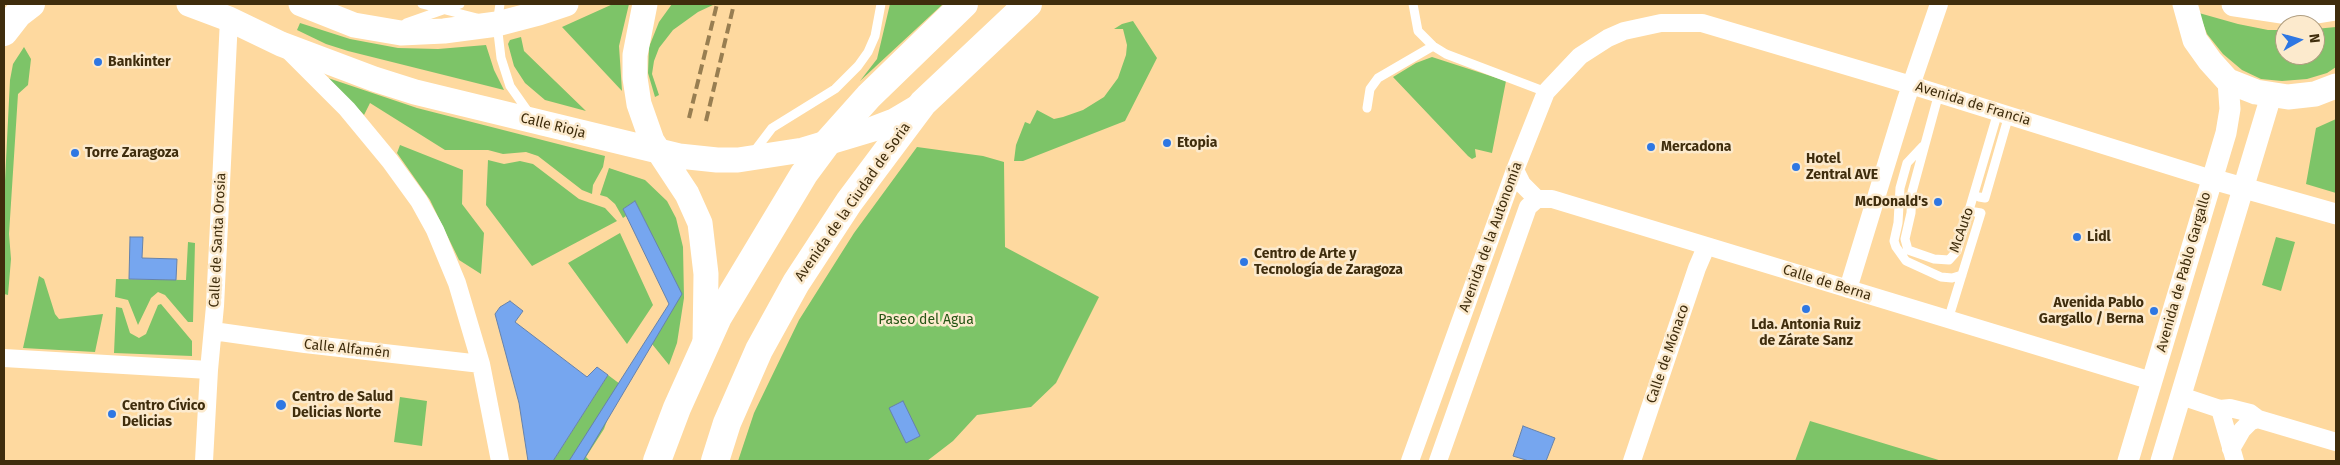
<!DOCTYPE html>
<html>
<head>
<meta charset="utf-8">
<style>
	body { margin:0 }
	#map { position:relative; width:2340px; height:465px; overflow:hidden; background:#fed99f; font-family:"Fira Sans",sans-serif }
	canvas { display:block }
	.frame { position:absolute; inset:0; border:5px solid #3f2d0d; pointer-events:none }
	.north { position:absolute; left:2275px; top:15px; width:50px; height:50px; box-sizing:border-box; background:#fceacd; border:1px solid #b09e80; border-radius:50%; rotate:83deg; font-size:14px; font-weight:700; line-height:20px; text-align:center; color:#3f2d0d }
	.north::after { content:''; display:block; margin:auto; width:18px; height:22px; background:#2e77e3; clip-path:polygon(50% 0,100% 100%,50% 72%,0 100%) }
</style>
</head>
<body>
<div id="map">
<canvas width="2340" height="465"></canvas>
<div class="frame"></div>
<div class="north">N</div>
</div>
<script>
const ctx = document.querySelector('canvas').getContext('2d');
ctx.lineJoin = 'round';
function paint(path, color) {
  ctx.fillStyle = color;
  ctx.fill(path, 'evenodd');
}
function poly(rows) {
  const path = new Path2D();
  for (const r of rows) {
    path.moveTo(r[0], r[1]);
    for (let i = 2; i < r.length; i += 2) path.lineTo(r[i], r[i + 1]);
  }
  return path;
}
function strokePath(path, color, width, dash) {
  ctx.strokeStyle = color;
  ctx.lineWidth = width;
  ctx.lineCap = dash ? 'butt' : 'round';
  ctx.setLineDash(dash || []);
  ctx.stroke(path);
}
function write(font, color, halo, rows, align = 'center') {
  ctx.font = font + ' "Fira Sans",sans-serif';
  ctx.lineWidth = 5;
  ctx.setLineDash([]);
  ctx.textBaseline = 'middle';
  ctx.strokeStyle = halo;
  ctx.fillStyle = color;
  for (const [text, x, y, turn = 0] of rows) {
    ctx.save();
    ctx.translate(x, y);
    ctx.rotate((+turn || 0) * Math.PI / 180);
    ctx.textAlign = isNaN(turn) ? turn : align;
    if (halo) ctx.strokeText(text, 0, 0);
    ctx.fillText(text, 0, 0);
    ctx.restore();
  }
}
const green = poly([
	[613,4,629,4,619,46,622,91,562,27],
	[672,4,715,4,698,12,673,30,659,48,654,61,652,74,659,95,655,97,648,73,649,47,659,22],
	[890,4,943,4,860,81,877,59],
	[2199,13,2238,24,2268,30,2285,30,2285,55,2315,55,2315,29,2336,27,2336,67,2327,73,2307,79,2282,81,2261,79,2242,70,2223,54,2207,34],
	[1133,21,1157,58,1125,121,1023,161,1014,161,1016,145,1025,122,1030,124,1037,110,1054,119,1063,117,1083,110,1104,97,1118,78,1126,55,1127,45,1123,29,1114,29,1122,24],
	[300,23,350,39,398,48,438,49,486,45,494,70,504,90,348,51,326,44,297,30],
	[521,37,524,51,586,111,545,100,525,83,514,66,508,44,510,40],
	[24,47,31,59,28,85,18,94,9,234,11,259,8,295,4,294,4,201,10,80,13,64],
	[1432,57,1506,81,1492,153,1475,149,1476,157,1472,159,1468,156,1393,77,1416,63],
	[328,78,417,108,605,156,603,167,593,185,592,194,582,190,538,156,526,152,503,154,488,150,445,150,370,103,364,115],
	[2336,119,2336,193,2306,184,2316,128],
	[400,145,463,170,462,204,484,233,481,274,459,260,430,200,397,153],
	[917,147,983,156,1004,162,1005,247,1099,297,1056,383,1031,407,977,415,953,441,927,461,738,461,754,413,799,320,854,233],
	[488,160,504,164,520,161,533,164,579,199,605,208,617,221,532,266,486,205],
	[609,168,645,180,667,201,676,218,683,247,684,298,677,343,669,365,652,344,681,294,635,201,623,209,626,216,623,218,615,204,607,197,600,195],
	[620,233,653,305,627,344,568,263],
	[2276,237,2295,242,2281,291,2262,285],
	[188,242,195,243,193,322,188,322,165,295,158,292,151,298,138,325,128,300,115,297,116,279,186,280],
	[39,276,44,279,55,314,59,319,103,314,95,352,23,348],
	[161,304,192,341,192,356,114,353,116,307,122,308,130,333,139,338,146,334,158,305],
	[608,375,620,384,604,429,586,457,590,461,553,461],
	[400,397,427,401,422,446,394,442],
	[1810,421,1942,461,1795,461]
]);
const water = poly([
	[635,201,682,294,583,461,569,461,669,304,623,209,635,201],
	[130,237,143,237,142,258,177,259,176,280,129,279,130,237],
	[510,301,523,311,515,322,587,377,597,367,608,375,553,461,528,461,519,403,495,314,500,307,510,301],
	[903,401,920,436,906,443,889,408,903,401],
	[1523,426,1555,438,1546,461,1529,461,1513,456,1523,426]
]);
const service = poly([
	[422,4,477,18],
	[500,4,497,24,501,58,510,86,529,113],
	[1413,4,1418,31,1433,46,1446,54,1546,92],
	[406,23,460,4],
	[1939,93,1912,192,1911,213,1905,239,1908,250,1934,259,1949,260,1957,251,1998,112],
	[1367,108,1370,89,1378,78,1433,46],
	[1923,146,1907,163,1900,188,1898,223,1894,241,1896,247,1906,261,1941,277,1952,278,1962,275],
	[753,153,772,128,835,89,858,66,868,52,875,36,881,4],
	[1979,197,1985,198,2009,115],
	[1948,320,1981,213,1975,212]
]);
const minor = poly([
	[289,51,347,109,390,161,419,201,435,230,457,283,481,364,500,461],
	[1515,170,1522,184,1537,199,1552,199,2152,381],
	[1848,289,1906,100,1939,4],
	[213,331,305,344,481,364],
	[4,358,209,370],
	[2181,396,2220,409,2230,408,2250,413,2258,419,2336,442],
	[2220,409,2235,461],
	[2231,449,2242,430,2251,421,2258,419],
	[204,461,209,370,215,306,229,19],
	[1410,461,1515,170,1546,92,1580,56,1608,38,1624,31,1661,23,1702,23,1911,85,2212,179],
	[1438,461,1528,207,1537,199],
	[1632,461,1697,268,1706,247]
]);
const tertiary = poly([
	[2212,179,2336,214],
	[2128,461,2226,133,2230,109,2228,81],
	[2161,461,2271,96]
]);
const secondary = poly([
	[189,4,229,19,281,44,374,79,415,92,679,156,717,160,738,160,803,150,873,129,894,121,921,105],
	[301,4,354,25,401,33,444,31,497,24,539,13,566,4],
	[645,4,635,55,635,78,639,104,652,141,687,194,700,223,706,274,705,344],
	[2185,4,2195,40,2210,61,2228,81,2256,92,2288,97,2315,94,2336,86],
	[2234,4,2287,12,2311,12,2336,8]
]);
const primary = poly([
	[4,32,18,14,31,4],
	[657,461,677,408,718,317,804,174,827,143,869,96,964,4],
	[715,461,727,423,759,350,796,283,849,202,923,103,1028,4]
]);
const rail = poly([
	[689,118,717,4],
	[706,121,734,4]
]);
const markers = [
	[98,62,5,"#2e77e3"],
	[1167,143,5,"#2e77e3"],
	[1651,147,5,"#2e77e3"],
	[75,153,5,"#2e77e3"],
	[1796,167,5,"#2e77e3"],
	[1938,202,5,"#2e77e3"],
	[2077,237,5,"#2e77e3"],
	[1244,262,5,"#2e77e3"],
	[1806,309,5,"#2e77e3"],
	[2154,311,5,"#2e77e3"],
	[281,405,6,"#2e77e3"],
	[112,414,5,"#2e77e3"]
];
const poiNames = [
	["Bankinter",108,62],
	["Etopia",1177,143],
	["Mercadona",1661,147],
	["Torre Zaragoza",85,153],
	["Hotel",1806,159],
	["Zentral AVE",1806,175],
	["McDonald's",1928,202,"right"],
	["Lidl",2087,237],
	["Centro de Arte y",1254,254],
	["Tecnología de Zaragoza",1254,270],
	["Avenida Pablo",2144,303,"right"],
	["Gargallo / Berna",2144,319,"right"],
	["Lda. Antonia Ruiz",1806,325,"center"],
	["de Zárate Sanz",1806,341,"center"],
	["Centro de Salud",292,397],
	["Delicias Norte",292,413],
	["Centro Cívico",122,406],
	["Delicias",122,422]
];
const streetNames = [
	["Avenida de Francia",1973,104,17],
	["Calle Rioja",553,126,14],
	["Avenida de la Ciudad de Soria",853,202,-55],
	["McAuto",1962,230,-71],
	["Avenida de la Autonomía",1491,237,-70],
	["Calle de Santa Orosia",218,240,-87],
	["Avenida de Pablo Gargallo",2184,272,-74],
	["Calle de Berna",1827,283,17],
	["Calle Alfamén",347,349,6],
	["Calle de Mónaco",1668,354,-71]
];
const parkNames = [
	["Paseo del Agua",926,320]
];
paint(green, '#7dc468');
paint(water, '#76a6ef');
strokePath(water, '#6682ab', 1);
strokePath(service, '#fff', 9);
strokePath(minor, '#fff', 18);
strokePath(tertiary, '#fff', 21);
strokePath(secondary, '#fff', 25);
strokePath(primary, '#fff', 28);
strokePath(rail, '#987e51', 4, [10, 5]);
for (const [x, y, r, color] of markers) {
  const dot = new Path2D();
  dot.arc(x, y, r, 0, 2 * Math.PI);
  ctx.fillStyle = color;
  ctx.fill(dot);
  strokePath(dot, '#fceacd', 2);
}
write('bold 14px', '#3f2d0d', '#fceacd', poiNames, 'left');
write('14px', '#3f2d0d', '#fceacd', streetNames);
write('14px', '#255514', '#fceacd', parkNames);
</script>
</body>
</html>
